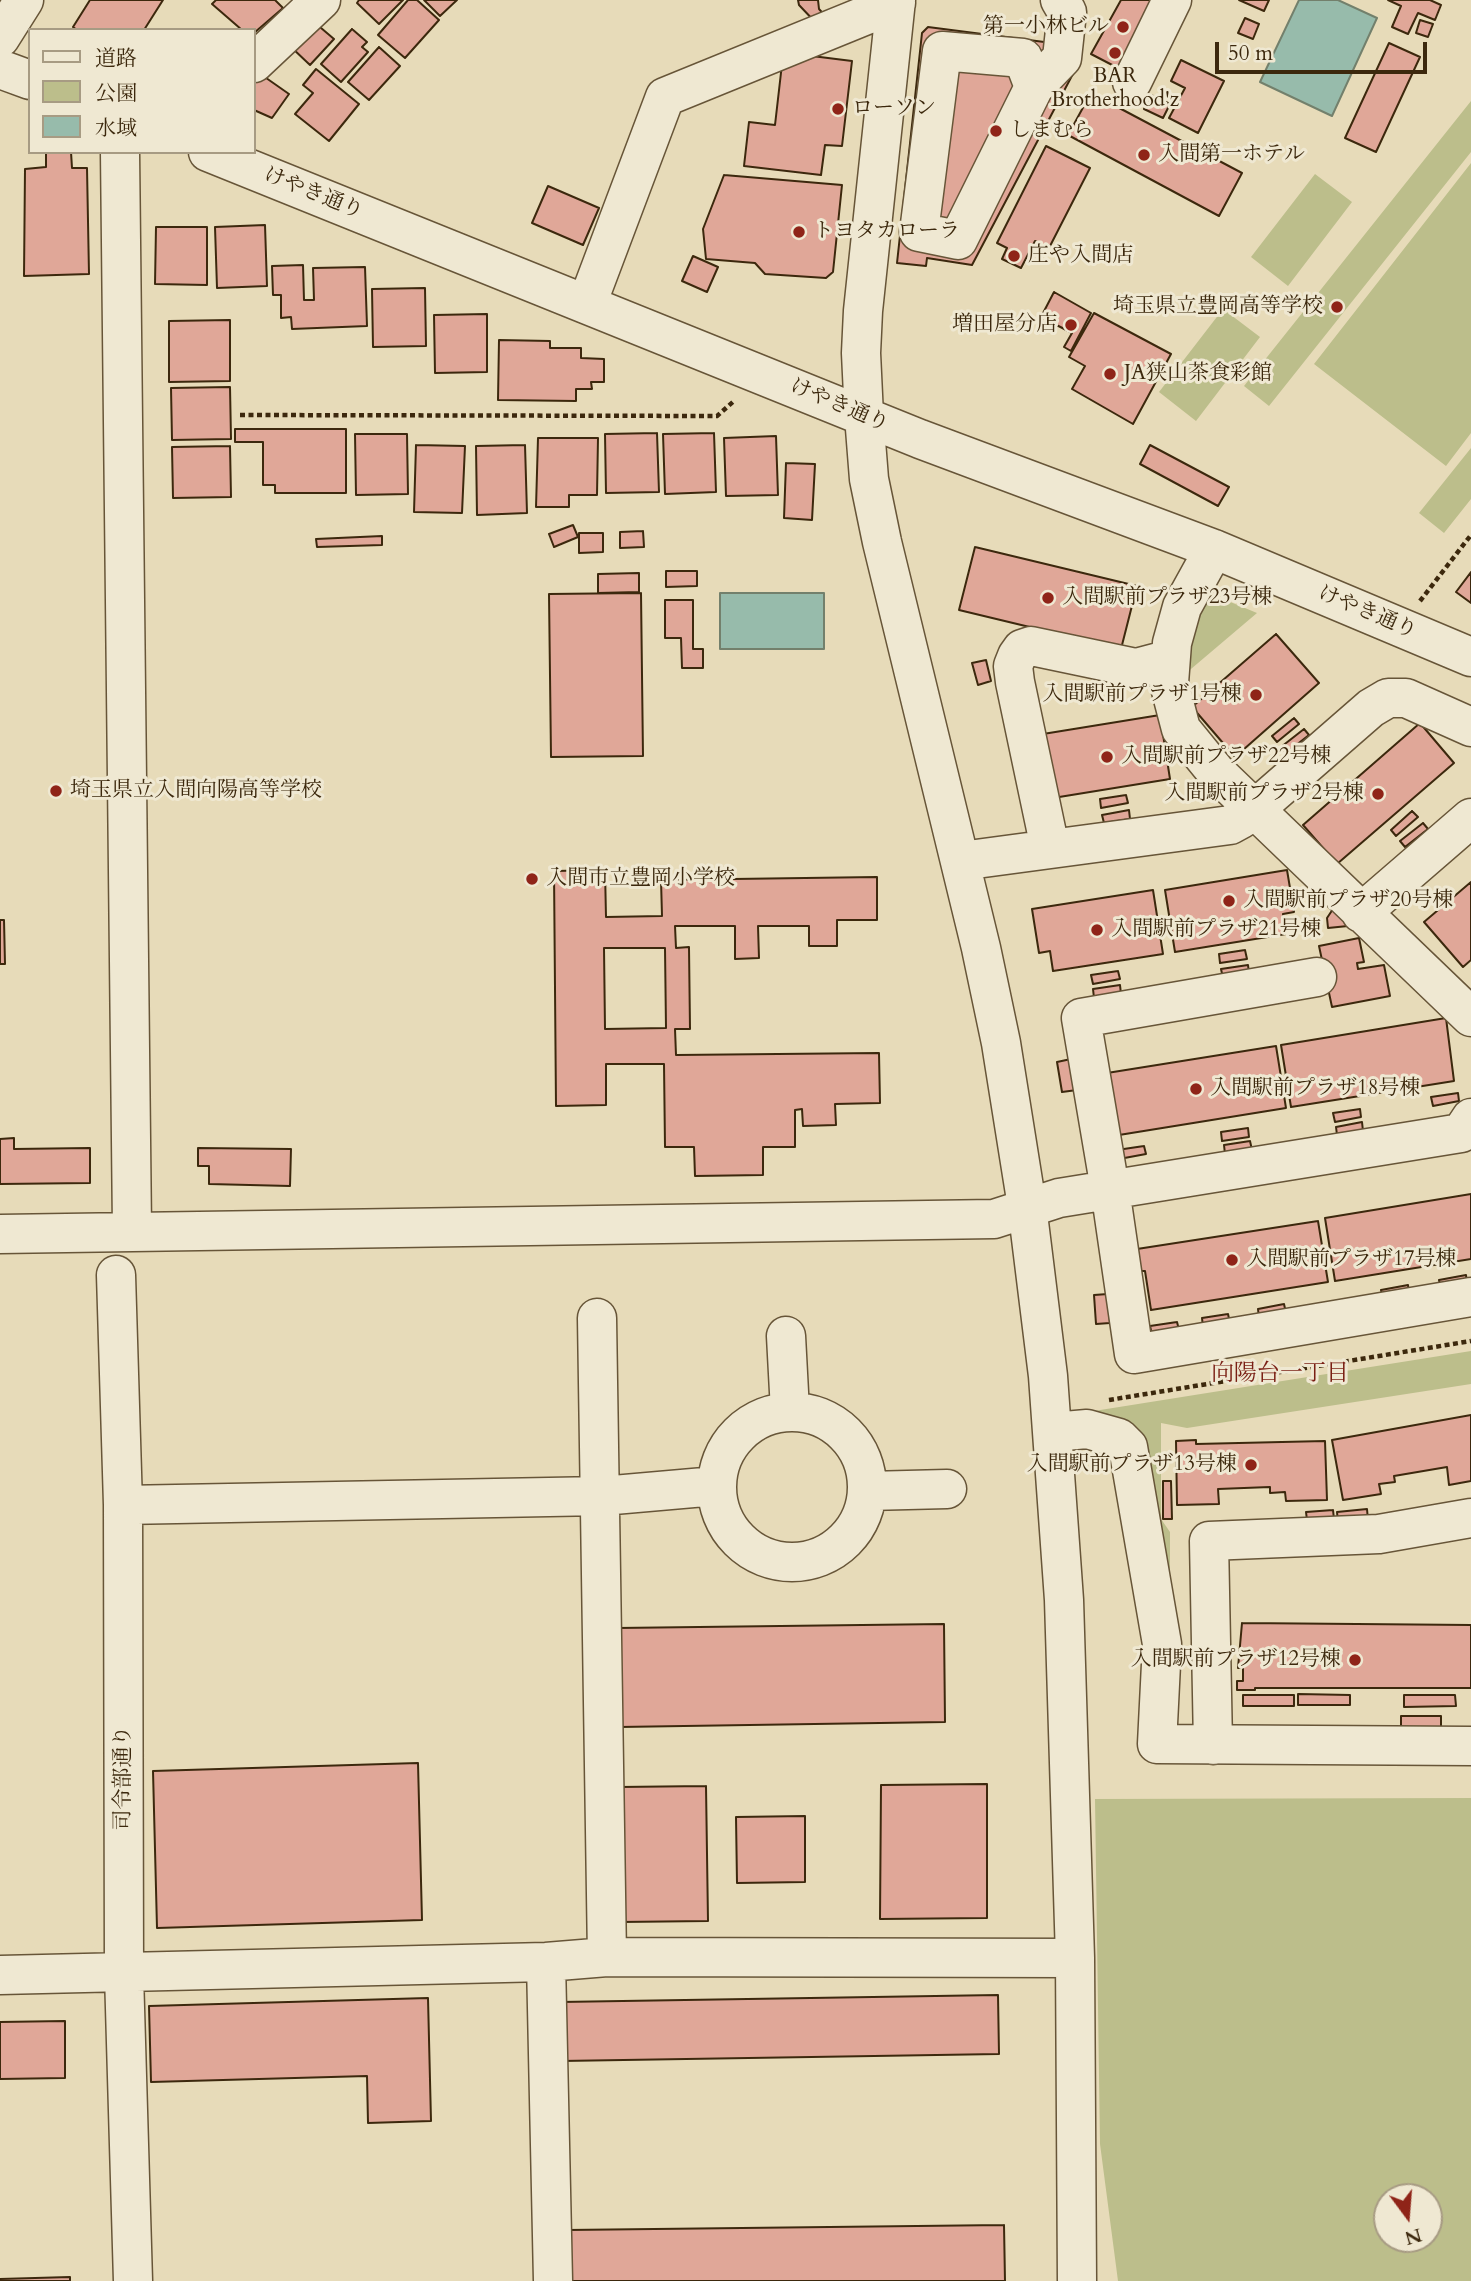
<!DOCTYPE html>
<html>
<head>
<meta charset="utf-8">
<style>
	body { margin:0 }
	#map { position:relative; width:1471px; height:2281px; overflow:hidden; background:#e7dbb9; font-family:Cardo,"Noto Serif JP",serif }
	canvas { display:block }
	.legend { position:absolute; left:28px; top:28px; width:228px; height:126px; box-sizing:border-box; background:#efe8d2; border:2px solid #a79b83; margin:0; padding:9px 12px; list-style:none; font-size:21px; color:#3c280d }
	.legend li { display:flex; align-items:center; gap:14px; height:35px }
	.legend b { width:35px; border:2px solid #a79b83 }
	.north { position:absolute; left:1373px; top:2183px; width:70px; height:70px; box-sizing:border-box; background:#efe8d2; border:2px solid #a79b83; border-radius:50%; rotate:164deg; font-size:19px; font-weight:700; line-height:28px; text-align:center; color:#3c280d }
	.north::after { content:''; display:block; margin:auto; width:24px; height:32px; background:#8f2418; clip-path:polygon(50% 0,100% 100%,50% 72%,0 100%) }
	.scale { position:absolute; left:1215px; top:42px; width:212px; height:32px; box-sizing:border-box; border:4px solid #3c280d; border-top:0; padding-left:9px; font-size:21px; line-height:24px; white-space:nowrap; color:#3c280d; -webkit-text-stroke:5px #efe8d2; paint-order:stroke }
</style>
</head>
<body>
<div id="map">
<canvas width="1471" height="2281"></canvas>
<ul class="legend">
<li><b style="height:9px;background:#efe8d2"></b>道路</li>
<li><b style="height:19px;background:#bcbe8b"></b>公園</li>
<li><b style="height:19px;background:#97bbab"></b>水域</li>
</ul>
<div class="north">N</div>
<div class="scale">50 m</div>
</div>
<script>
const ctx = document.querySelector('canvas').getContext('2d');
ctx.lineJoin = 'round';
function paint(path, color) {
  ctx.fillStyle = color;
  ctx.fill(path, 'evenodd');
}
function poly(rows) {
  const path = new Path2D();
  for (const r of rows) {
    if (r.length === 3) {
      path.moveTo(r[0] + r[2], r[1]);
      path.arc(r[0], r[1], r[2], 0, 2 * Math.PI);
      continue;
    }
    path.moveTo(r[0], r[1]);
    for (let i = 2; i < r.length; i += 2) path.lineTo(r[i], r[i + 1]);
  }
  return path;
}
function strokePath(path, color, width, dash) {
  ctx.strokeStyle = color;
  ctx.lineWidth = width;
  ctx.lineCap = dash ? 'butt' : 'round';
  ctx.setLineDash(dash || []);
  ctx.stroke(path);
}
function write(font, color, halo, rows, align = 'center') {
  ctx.font = font + ' Cardo,"Noto Serif JP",serif';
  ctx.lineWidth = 6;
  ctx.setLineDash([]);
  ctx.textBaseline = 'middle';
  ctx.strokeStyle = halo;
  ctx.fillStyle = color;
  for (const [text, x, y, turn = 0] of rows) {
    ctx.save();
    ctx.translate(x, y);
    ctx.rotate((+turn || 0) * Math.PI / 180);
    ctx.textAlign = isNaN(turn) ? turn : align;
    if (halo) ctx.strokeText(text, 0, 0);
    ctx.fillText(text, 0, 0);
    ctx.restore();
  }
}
const green = poly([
	[1471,101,1471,152,1269,406,1244,386],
	[1471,163,1471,433,1446,466,1314,364],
	[1315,174,1352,202,1288,286,1251,257],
	[1223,309,1260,337,1196,421,1159,392],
	[1471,448,1471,499,1444,533,1419,513],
	[1199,589,1257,613,1178,680],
	[1471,1351,1471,1384,1187,1428,1161,1423,1161,1519,1170,1532,1170,1622,1143,1452,1094,1411],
	[1471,1798,1471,2281,1118,2281,1100,2144,1095,1799],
	[1387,2197,1429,2197,1429,2239,1387,2239]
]);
const water = poly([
	[1299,0,1338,0,1377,18,1332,116,1260,82,1299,0],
	[720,593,824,593,824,649,720,649,720,593]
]);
const building = poly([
	[90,0,163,0,144,30,77,30,73,27,90,0],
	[216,0,275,0,283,8,254,33,254,30,242,30,212,4,216,0],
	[359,0,403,0,379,24,357,3,359,0],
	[408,0,417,0,439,20,405,58,378,35,408,0],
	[424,0,457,0,440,16,424,0],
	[798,0,818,0,819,9,828,19,817,24,799,5,798,0],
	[1121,0,1156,0,1118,68,1091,54,1121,0],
	[1239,0,1269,0,1264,11,1239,0],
	[1388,0,1430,0,1441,5,1435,20,1418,13,1408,34,1392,27,1401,6,1388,0],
	[1245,18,1259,24,1253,39,1238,33,1245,18],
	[1420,20,1433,24,1428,37,1416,33,1420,20],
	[314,22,334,39,310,65,291,47,314,22],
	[1054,24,1075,70,972,265,927,258,926,266,897,263,922,33,928,27,1052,43,1054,24],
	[352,29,367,42,362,47,368,52,341,82,321,64,352,29],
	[1389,43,1420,57,1376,152,1345,138,1389,43],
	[379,47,400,66,369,100,348,82,379,47],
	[804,55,852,61,842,146,825,145,821,175,744,166,749,122,775,125,782,64,804,55],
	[1181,60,1224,81,1198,133,1169,118,1185,88,1171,81,1181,60],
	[316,69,359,104,329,141,295,114,313,93,303,85,316,69],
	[259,73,289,94,272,118,254,110,254,78,259,73],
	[1091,93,1242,173,1219,216,1068,135,1091,93],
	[1151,95,1170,104,1163,118,1144,109,1151,95],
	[1046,146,1090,168,1049,248,1035,241,1021,268,1002,259,1007,248,997,243,1046,146],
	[46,152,71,152,72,168,87,168,89,274,24,276,25,169,46,167,46,152],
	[724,175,842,185,833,272,826,278,765,274,755,263,706,259,703,229,724,175],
	[548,186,599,208,583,245,532,223,548,186],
	[265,225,267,286,217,288,215,227,265,225],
	[156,227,207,227,207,285,155,284,156,227],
	[693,256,718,267,707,292,682,281,693,256],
	[303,265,304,300,314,300,313,268,365,267,367,326,292,329,291,317,281,318,281,295,273,295,272,266,303,265],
	[425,288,426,346,373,347,372,289,425,288],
	[1054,292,1091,313,1071,351,1064,347,1072,333,1041,317,1054,292],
	[1094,313,1171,354,1133,424,1072,389,1085,366,1069,357,1094,313],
	[487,314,487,372,435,373,434,315,487,314],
	[230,320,230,381,169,382,169,321,230,320],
	[499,340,550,341,550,348,581,348,581,358,604,359,604,382,591,382,592,389,576,389,576,401,498,400,499,340],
	[230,387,231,439,172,440,171,388,230,387],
	[235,429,346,429,346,493,275,493,275,485,263,485,263,442,235,442,235,429],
	[657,433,659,492,606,493,605,434,657,433],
	[714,433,716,492,665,494,663,434,714,433],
	[355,434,407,434,408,494,356,495,355,434],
	[776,436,778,495,726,496,724,438,776,436],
	[538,438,598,438,597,495,569,495,569,507,536,507,538,438],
	[416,445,465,446,462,513,414,512,416,445],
	[525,445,527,513,477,515,476,446,525,445],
	[1150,445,1229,487,1218,506,1140,464,1150,445],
	[230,446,231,497,173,498,172,447,230,446],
	[786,463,815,464,812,520,784,518,786,463],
	[573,525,578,537,554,547,549,534,573,525],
	[643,531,644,547,620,548,620,532,643,531],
	[579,533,603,533,603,552,579,553,579,533],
	[382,536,382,545,317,547,316,539,382,536],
	[975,547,1137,586,1121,649,959,610,975,547],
	[666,571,697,571,697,586,666,587,666,571],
	[1471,572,1471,603,1456,592,1471,572],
	[639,573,639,592,598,593,598,574,639,573],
	[641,593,643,756,551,757,549,594,641,593],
	[665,600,693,600,693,649,703,649,703,668,682,668,681,638,665,638,665,600],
	[1276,634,1319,683,1235,757,1192,707,1276,634],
	[986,660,991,681,978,685,972,663,986,660],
	[1160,715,1170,779,1053,798,1043,734,1160,715],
	[1294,718,1299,724,1277,742,1272,736,1294,718],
	[1420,723,1454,763,1337,864,1303,825,1420,723],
	[1304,729,1309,735,1286,753,1281,747,1304,729],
	[1126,795,1128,803,1101,808,1100,799,1126,795],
	[1129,810,1130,819,1104,823,1102,815,1129,810],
	[1412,811,1418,817,1396,836,1391,830,1412,811],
	[1423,823,1428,829,1405,847,1400,841,1423,823],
	[605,870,606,917,662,916,661,880,877,877,877,920,837,920,837,946,809,946,809,926,758,926,759,958,735,959,735,926,675,926,676,948,689,947,690,1029,675,1029,676,1055,879,1053,880,1103,835,1104,836,1125,803,1126,802,1109,795,1110,795,1147,763,1147,763,1175,695,1176,694,1147,665,1147,664,1064,606,1064,606,1105,556,1106,554,871,605,870],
	[604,948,665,948,666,1028,605,1029,604,948],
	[1287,870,1294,912,1283,914,1286,934,1175,952,1165,890,1287,870],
	[1471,882,1471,960,1463,967,1424,922,1471,882],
	[1153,890,1163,954,1053,971,1050,951,1039,953,1032,909,1153,890],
	[1335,906,1348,926,1328,928,1327,918,1335,906],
	[0,920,4,920,5,964,0,964,0,920],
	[1359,938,1364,962,1357,963,1358,969,1384,965,1390,996,1332,1007,1319,946,1359,938],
	[1245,950,1247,959,1220,963,1219,954,1245,950],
	[1248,965,1249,973,1223,978,1221,969,1248,965],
	[1118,971,1120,979,1093,984,1091,975,1118,971],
	[1120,985,1121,994,1094,998,1093,989,1120,985],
	[1446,1018,1454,1081,1291,1107,1281,1045,1446,1018],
	[1276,1046,1286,1108,1119,1135,1107,1073,1276,1046],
	[1071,1059,1077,1090,1062,1092,1057,1062,1071,1059],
	[1458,1093,1459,1101,1433,1106,1431,1097,1458,1093],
	[1360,1109,1361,1117,1335,1122,1333,1113,1360,1109],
	[1362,1122,1363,1131,1337,1135,1336,1127,1362,1122],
	[1248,1128,1249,1137,1222,1141,1221,1132,1248,1128],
	[14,1138,14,1149,90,1148,90,1183,0,1184,0,1139,14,1138],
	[1250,1141,1252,1150,1225,1154,1224,1145,1250,1141],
	[1144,1146,1146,1154,1119,1159,1117,1150,1144,1146],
	[198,1148,291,1149,290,1186,209,1184,209,1166,198,1166,198,1148],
	[1471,1194,1471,1259,1335,1281,1325,1218,1471,1194],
	[1318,1221,1328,1282,1151,1310,1145,1271,1141,1271,1137,1249,1318,1221],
	[1466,1275,1467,1284,1441,1289,1439,1280,1466,1275],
	[1408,1285,1409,1294,1383,1298,1381,1290,1408,1285],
	[1108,1294,1110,1323,1096,1324,1094,1295,1108,1294],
	[1284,1304,1286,1313,1259,1318,1258,1309,1284,1304],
	[1228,1314,1230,1323,1203,1327,1202,1318,1228,1314],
	[1177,1322,1179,1330,1152,1335,1150,1326,1177,1322],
	[1471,1415,1471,1481,1449,1485,1447,1467,1394,1476,1395,1482,1379,1484,1381,1494,1343,1500,1332,1440,1471,1415],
	[1196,1440,1196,1444,1325,1441,1327,1500,1286,1501,1285,1492,1270,1493,1270,1487,1218,1489,1219,1504,1177,1505,1176,1441,1196,1440],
	[1163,1481,1171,1481,1172,1519,1163,1519,1163,1481],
	[1367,1509,1368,1520,1338,1522,1337,1512,1367,1509],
	[1333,1510,1334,1519,1307,1520,1306,1512,1333,1510],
	[1242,1623,1471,1625,1471,1688,1255,1688,1255,1690,1237,1690,1237,1681,1243,1681,1243,1668,1238,1668,1242,1623],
	[944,1624,945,1722,619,1727,617,1628,944,1624],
	[1298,1694,1350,1695,1350,1705,1298,1705,1298,1694],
	[1243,1695,1294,1695,1294,1706,1243,1706,1243,1695],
	[1404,1695,1455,1695,1456,1706,1404,1707,1404,1695],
	[1401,1716,1441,1716,1441,1730,1401,1730,1401,1716],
	[418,1763,422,1920,157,1928,153,1771,418,1763],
	[987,1784,987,1918,880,1919,881,1785,987,1784],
	[706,1786,708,1921,620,1922,619,1787,706,1786],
	[805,1816,805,1882,737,1883,736,1817,805,1816],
	[998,1995,999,2054,561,2061,560,2002,998,1995],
	[428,1998,431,2121,368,2123,367,2076,151,2082,149,2006,428,1998],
	[65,2021,65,2078,0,2079,0,2022,65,2021],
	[1004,2225,1005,2281,567,2281,567,2230,1004,2225],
	[70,2277,70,2281,0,2281,0,2279,70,2277]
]);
const path = poly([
	[240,415,717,416,734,401],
	[1420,601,1471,535],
	[1109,1400,1471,1341]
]);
const minor = poly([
	[896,0,863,311,861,353,864,416,869,479,882,542,981,948,1001,1043,1027,1206,1048,1376,1064,1600,1075,1958,1077,2281],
	[0,38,24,0],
	[254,63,321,0],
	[0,69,30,80],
	[1132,82,1172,0],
	[1034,87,1023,58,942,51,919,232,958,240,1034,87,1062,58,1067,12,1060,0],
	[120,152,132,1229],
	[208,152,920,439,1214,549,1471,657],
	[587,304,665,97,896,3],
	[1214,549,1182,607,1172,643,1169,683,1181,729,1216,772,1471,1017],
	[1254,810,1371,708,1388,698,1406,698,1471,727],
	[1050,848,1015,682,1013,666,1017,656,1022,649,1031,646,1136,668,1170,659],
	[961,861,1230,825,1241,819],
	[1361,913,1471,818],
	[1317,977,1081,1018,1110,1189,1134,1354,1471,1297],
	[0,1234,994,1219,1059,1198,1461,1133,1471,1118],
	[116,1275,123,1505,124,1974,133,2281],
	[597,1318,607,1957],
	[786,1336,790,1411],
	[792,1487,75],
	[1053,1432,1087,1429,1119,1438,1128,1447,1162,1644,1157,1744,1471,1746],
	[868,1491,947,1489],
	[123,1505,602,1496,716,1486],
	[1213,1745,1209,1541,1379,1534,1471,1518],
	[546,1962,553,2281],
	[0,1975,546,1962,607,1957,1075,1958]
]);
const markers = [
	[1123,27,7,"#8f2418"],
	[1115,53,7,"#8f2418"],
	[838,109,7,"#8f2418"],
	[996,131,7,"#8f2418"],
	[1144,155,7,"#8f2418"],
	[799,232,7,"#8f2418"],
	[1014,256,7,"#8f2418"],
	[1337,307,7,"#8f2418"],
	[1071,325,7,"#8f2418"],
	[1110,374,7,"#8f2418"],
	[1048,598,7,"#8f2418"],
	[1256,695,7,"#8f2418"],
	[1107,757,7,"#8f2418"],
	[56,791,7,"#8f2418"],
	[1378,794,7,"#8f2418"],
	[532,879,7,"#8f2418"],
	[1229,901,7,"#8f2418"],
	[1097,930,7,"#8f2418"],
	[1196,1089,7,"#8f2418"],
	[1232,1260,7,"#8f2418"],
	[1251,1465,7,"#8f2418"],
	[1355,1660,7,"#8f2418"]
];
const poiNames = [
	["第一小林ビル",1109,27,"right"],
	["BAR",1115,77,"center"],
	["Brotherhood'z",1115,101,"center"],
	["ローソン",852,109],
	["しまむら",1010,131],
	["入間第一ホテル",1158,155],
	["トヨタカローラ",813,232],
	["庄や入間店",1028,256],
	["埼玉県立豊岡高等学校",1323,307,"right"],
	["増田屋分店",1057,325,"right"],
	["JA狭山茶食彩館",1124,374],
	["入間駅前プラザ23号棟",1062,598],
	["入間駅前プラザ1号棟",1242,695,"right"],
	["入間駅前プラザ22号棟",1121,757],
	["埼玉県立入間向陽高等学校",70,791],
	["入間駅前プラザ2号棟",1364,794,"right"],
	["入間市立豊岡小学校",546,879],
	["入間駅前プラザ20号棟",1243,901],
	["入間駅前プラザ21号棟",1111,930],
	["入間駅前プラザ18号棟",1210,1089],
	["入間駅前プラザ17号棟",1246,1260],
	["入間駅前プラザ13号棟",1237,1465,"right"],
	["入間駅前プラザ12号棟",1341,1660,"right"]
];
const streetNames = [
	["けやき通り",313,194,22],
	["けやき通り",839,406,23],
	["けやき通り",1367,613,23],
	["司令部通り",124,1778,-90]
];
const neighbourhoodNames = [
	["向陽台一丁目",1280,1375]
];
paint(green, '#bcbe8b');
paint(water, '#97bbab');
strokePath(water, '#73806c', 2);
paint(building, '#e0a798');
strokePath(building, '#3c280d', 2);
strokePath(minor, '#675538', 41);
strokePath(path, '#3c280d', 4.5, [5, 3.5]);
strokePath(minor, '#efe8d2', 38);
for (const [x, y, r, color] of markers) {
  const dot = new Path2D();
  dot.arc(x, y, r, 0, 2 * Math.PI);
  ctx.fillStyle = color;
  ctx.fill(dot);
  strokePath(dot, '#efe8d2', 2.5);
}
write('21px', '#3c280d', '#efe8d2', poiNames, 'left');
write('21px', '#3c280d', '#efe8d2', streetNames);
write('23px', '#7a1f14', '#efe8d2', neighbourhoodNames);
</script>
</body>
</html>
